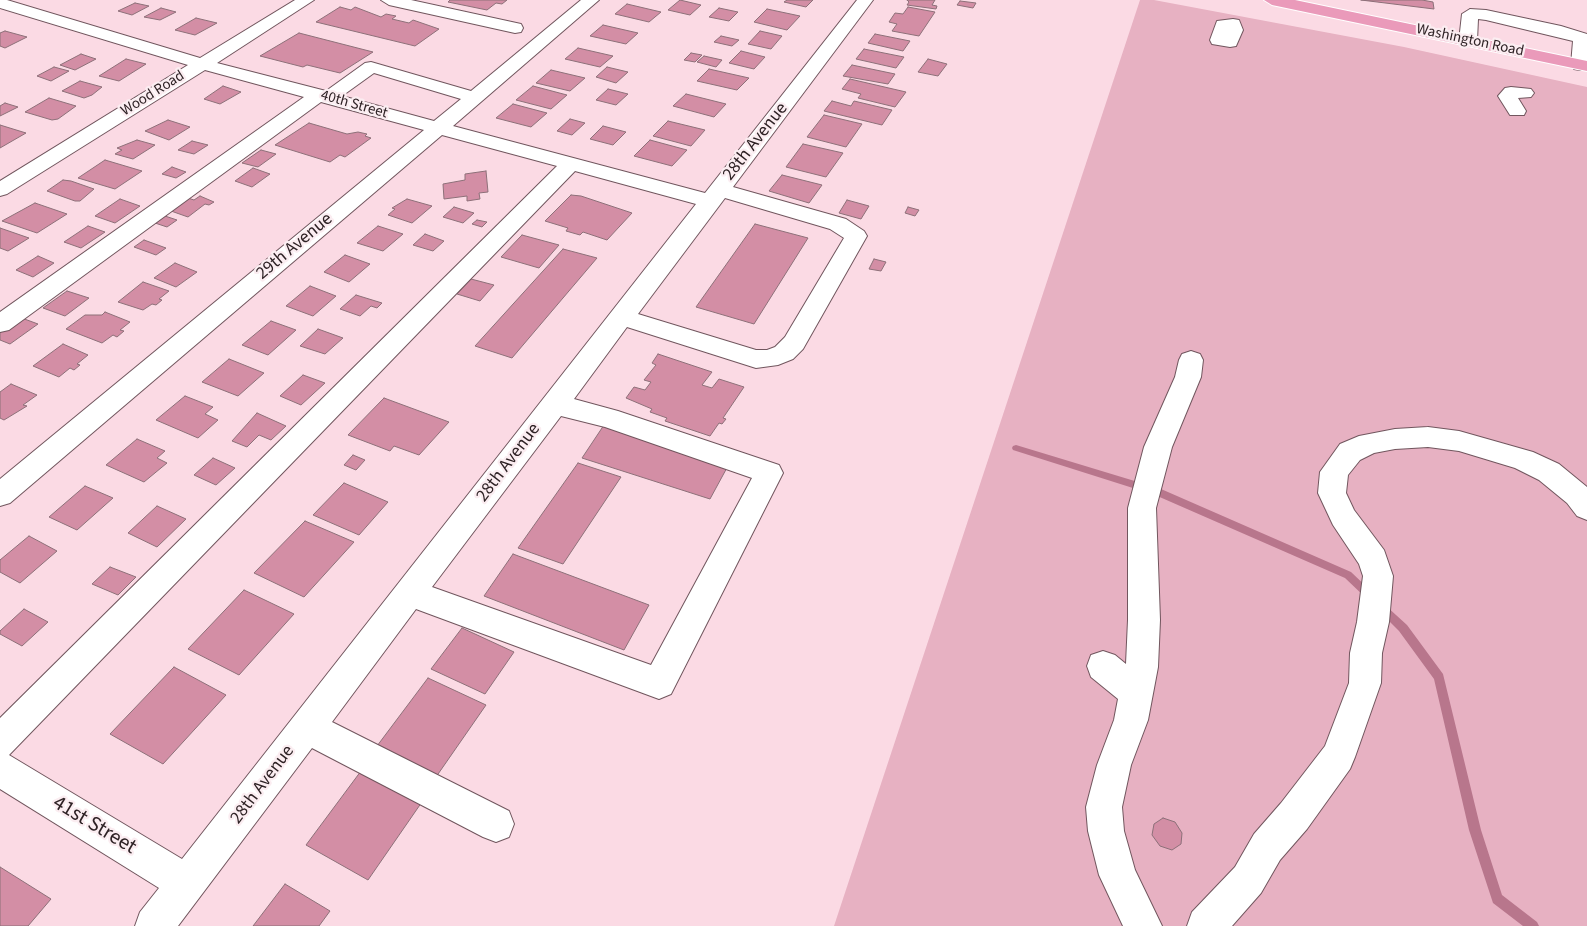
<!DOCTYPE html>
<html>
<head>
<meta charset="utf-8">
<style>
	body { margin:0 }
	canvas { display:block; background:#fbdae4 }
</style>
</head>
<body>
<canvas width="1587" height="926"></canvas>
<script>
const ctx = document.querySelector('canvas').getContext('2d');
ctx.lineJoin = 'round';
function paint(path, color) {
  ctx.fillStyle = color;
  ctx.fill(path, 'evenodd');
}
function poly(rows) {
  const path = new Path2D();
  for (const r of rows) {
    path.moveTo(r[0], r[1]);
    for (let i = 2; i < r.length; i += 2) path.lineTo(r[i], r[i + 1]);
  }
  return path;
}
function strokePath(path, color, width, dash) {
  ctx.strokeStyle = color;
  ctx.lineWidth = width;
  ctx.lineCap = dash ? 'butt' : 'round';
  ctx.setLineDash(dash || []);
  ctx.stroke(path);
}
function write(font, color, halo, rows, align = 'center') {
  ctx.font = font + ' "Source Sans 3",sans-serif';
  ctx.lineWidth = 4.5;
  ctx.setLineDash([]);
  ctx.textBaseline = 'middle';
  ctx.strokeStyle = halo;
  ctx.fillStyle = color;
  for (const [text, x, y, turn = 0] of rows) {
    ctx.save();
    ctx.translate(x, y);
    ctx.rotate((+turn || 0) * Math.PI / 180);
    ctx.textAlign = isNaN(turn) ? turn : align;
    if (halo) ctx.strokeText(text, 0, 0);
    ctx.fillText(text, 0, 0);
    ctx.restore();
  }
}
const green = poly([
	[1140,0,1154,0,1404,47,1587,87,1587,926,834,926]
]);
const stream = poly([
	[1016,445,1161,489,1351,572,1372,592,1374,595,1372,598,1369,599,1366,598,1345,578,1155,495,1013,450,1012,448,1013,446,1016,445],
	[1382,604,1385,605,1407,625,1443,674,1481,830,1502,895,1537,922,1539,926,1523,926,1493,903,1469,830,1434,679,1399,631,1379,611,1377,608,1379,605,1382,604]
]);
const building = poly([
	[450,0,507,0,502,4,496,3,487,10,448,2,450,0],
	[680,0,701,5,690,15,668,10,680,0],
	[787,0,813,0,806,7,784,2,787,0],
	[907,0,935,0,932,5,937,6,936,9,907,5,909,2,907,0],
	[1361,0,1422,0,1433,2,1434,9,1361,0],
	[960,1,976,3,973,8,957,5,960,1],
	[135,3,149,6,132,15,118,11,135,3],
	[627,4,661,12,649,22,615,14,627,4],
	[340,7,351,10,355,7,381,17,386,14,396,16,392,19,409,23,413,20,439,29,415,46,316,22,340,7],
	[908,7,935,12,919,36,892,31,897,24,889,22,895,13,903,14,908,7],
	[161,8,176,12,160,20,144,17,161,8],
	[719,8,738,12,729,21,709,17,719,8],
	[767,9,800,16,787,30,754,22,767,9],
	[196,18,217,23,195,35,175,30,196,18],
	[603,25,638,33,626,44,590,36,603,25],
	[5,31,27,37,5,48,0,46,0,33,5,31],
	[760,31,782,36,771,49,748,44,760,31],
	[299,33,373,52,340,73,307,65,303,67,260,56,299,33],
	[875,34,910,41,903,51,868,43,875,34],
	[721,36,739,40,732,46,714,42,721,36],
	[578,48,613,56,600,67,565,59,578,48],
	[864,49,904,57,896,68,856,59,864,49],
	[741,51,765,57,754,69,729,63,741,51],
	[691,53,702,55,695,62,684,60,691,53],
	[81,54,96,59,75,70,60,65,81,54],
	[704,56,722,60,716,67,697,62,704,56],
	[126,59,146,64,119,81,99,76,126,59],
	[928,59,947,64,938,76,918,72,928,59],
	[852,65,895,74,888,84,843,76,852,65],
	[54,67,69,71,51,81,37,76,54,67],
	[607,67,628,72,616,83,596,77,607,67],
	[709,69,749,78,737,90,697,81,709,69],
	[551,70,585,78,570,91,536,83,551,70],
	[850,79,906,92,895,107,858,98,861,94,842,89,850,79],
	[80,81,102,87,92,95,84,98,62,91,80,81],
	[223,86,241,92,220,104,204,99,223,86],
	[533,86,567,95,551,109,516,100,533,86],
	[608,89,628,94,616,105,596,100,608,89],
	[686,94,726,104,714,117,673,106,686,94],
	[49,98,76,106,58,119,52,120,25,112,49,98],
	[832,101,851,106,854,101,892,110,882,125,824,111,832,101],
	[5,103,18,107,0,116,0,106,5,103],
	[513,104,547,113,531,127,496,118,513,104],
	[824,115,862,124,846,147,807,137,824,115],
	[570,119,585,123,572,135,557,131,570,119],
	[168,120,190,127,169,140,145,131,168,120],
	[668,121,705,130,691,146,653,136,668,121],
	[309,123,347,134,358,132,367,134,365,136,371,138,345,157,340,155,330,162,275,145,309,123],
	[0,125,26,133,0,148,0,125],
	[603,126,626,132,613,145,590,139,603,126],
	[137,140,155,145,133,159,115,154,122,150,117,148,137,140],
	[650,140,687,150,672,166,634,156,650,140],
	[192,141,208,145,194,154,178,150,192,141],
	[803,144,843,153,826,177,786,167,803,144],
	[261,150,276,154,258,167,242,163,261,150],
	[105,160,142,171,115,189,78,178,105,160],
	[172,167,186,172,176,178,162,174,172,167],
	[253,168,270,174,252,187,235,181,253,168],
	[486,171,488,192,479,193,480,199,467,201,467,196,444,199,443,184,465,180,465,174,486,171],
	[782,175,822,185,809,203,769,191,782,175],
	[63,180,71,181,94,189,80,201,75,201,47,191,63,180],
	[571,195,581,196,632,213,607,240,583,232,580,235,566,231,568,228,545,221,571,195],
	[200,196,214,202,209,205,205,204,188,217,171,211,188,198,194,200,200,196],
	[120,199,140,206,115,223,95,216,120,199],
	[407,199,432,206,412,223,388,215,395,209,392,208,407,199],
	[847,200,869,206,861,219,839,213,847,200],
	[35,203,67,214,37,233,2,221,35,203],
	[454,207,474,213,463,223,443,217,454,207],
	[908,207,919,210,915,216,905,213,908,207],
	[162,215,177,220,167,227,152,222,162,215],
	[477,220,487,222,482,227,472,224,477,220],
	[755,224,808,238,754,324,696,307,755,224],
	[88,226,105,232,81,248,64,242,88,226],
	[378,226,403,234,383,251,357,243,378,226],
	[0,228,29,238,8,251,0,248,0,228],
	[425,234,444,241,433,251,413,245,425,234],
	[522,235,559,245,539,268,501,257,522,235],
	[144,240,166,248,156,255,134,247,144,240],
	[563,249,597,258,512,358,475,346,563,249],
	[345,255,370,264,349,282,324,272,345,255],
	[38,256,54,263,33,277,16,270,38,256],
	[874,259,886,262,881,271,869,269,874,259],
	[175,263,197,272,176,287,154,278,175,263],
	[471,279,494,285,480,301,457,294,471,279],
	[143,282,169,291,159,299,162,300,156,305,152,304,143,310,118,302,143,282],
	[310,286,336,296,313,316,286,306,310,286],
	[67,291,89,298,65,316,43,308,67,291],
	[356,295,382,303,377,308,371,306,360,316,340,309,356,295],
	[105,312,130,322,120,330,124,331,117,337,113,335,102,343,66,329,85,315,102,315,105,312],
	[19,317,38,324,10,344,0,340,0,330,19,317],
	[271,321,296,330,268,355,242,345,271,321],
	[318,329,343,338,325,354,300,346,318,329],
	[63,344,88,355,77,364,80,365,74,370,70,368,59,377,33,366,63,344],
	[658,354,712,372,702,385,712,388,719,379,744,387,723,418,726,419,722,424,719,423,710,436,665,421,667,418,650,412,652,409,626,398,634,387,645,390,651,382,644,380,656,365,652,363,658,354],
	[229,359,264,373,238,396,202,382,229,359],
	[303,375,325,383,301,405,280,396,303,375],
	[11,384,37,395,23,405,27,406,4,420,0,418,0,392,11,384],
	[185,396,213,407,205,414,218,420,198,438,156,420,185,396],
	[384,398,449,422,419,455,394,446,390,451,348,435,384,398],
	[257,413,286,426,271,440,259,435,247,447,232,441,257,413],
	[604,425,729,464,710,499,582,458,604,425],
	[137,439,165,451,157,458,167,463,144,482,106,465,137,439],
	[353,455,365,460,356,470,344,465,353,455],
	[213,458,235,468,216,485,194,475,213,458],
	[578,463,621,477,563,564,518,548,578,463],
	[344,483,388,502,359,535,313,515,344,483],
	[85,486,113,498,77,530,49,517,85,486],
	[157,506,186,519,157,547,128,533,157,506],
	[305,521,354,542,304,597,254,573,305,521],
	[29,536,57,551,20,583,0,572,0,560,29,536],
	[513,554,649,605,624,650,484,596,513,554],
	[110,567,136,577,118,595,92,584,110,567],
	[244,590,294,614,239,675,188,649,244,590],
	[24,609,48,622,22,646,0,634,0,631,24,609],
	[462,628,514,652,485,694,431,669,462,628],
	[174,667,226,695,163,764,110,734,174,667],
	[428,678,486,705,436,777,377,746,428,678],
	[364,767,424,799,368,880,306,845,364,767],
	[1163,818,1175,822,1182,833,1181,844,1172,850,1160,846,1152,835,1154,824,1163,818],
	[0,867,51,899,28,926,0,926,0,867],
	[285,884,330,911,319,926,253,926,285,884]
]);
const minor = poly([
	[0,0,7,0,200,58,295,0,314,0,217,63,326,91,365,63,371,62,471,91,581,0,599,0,453,126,705,193,857,0,873,0,733,187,846,219,864,231,867,236,803,349,793,359,778,365,756,368,627,327,574,399,618,411,779,465,783,473,671,694,659,699,416,609,332,722,509,811,514,824,509,837,496,842,483,837,312,748,178,926,135,926,140,912,159,888,0,789,0,718,557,166,442,135,10,503,0,506,0,479,424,130,321,102,9,330,0,332,0,312,304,97,205,70,7,194,0,196,0,181,188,65,0,8,0,0],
	[374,73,461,99,434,121,342,96,374,73],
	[575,171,696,204,182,859,9,755,575,171],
	[725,198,830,229,844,238,785,337,775,347,767,350,756,350,638,314,725,198],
	[561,416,605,427,752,478,651,665,432,587,561,416],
	[381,0,411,0,521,24,523,28,521,32,515,33,389,5,381,0],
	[1470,9,1486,10,1561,26,1587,34,1587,68,1580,70,1574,69,1571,65,1573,41,1486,20,1478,19,1477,41,1474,45,1462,45,1459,41,1462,14,1470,9],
	[1233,19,1239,20,1243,30,1236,46,1230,47,1212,44,1210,40,1217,21,1233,19],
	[1511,87,1531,89,1534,93,1531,97,1518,98,1526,111,1524,115,1510,115,1498,96,1505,88,1511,87],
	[1191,351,1200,354,1203,360,1201,377,1172,447,1156,508,1160,620,1158,667,1148,720,1131,765,1122,807,1124,831,1135,870,1162,926,1123,926,1099,875,1088,831,1086,807,1097,765,1114,720,1118,699,1091,677,1087,666,1091,655,1103,651,1115,655,1126,664,1128,620,1128,508,1144,447,1175,377,1179,360,1182,354,1191,351],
	[1428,427,1459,431,1533,452,1559,464,1587,487,1587,520,1577,516,1567,503,1539,480,1515,468,1459,451,1428,447,1395,449,1374,453,1360,460,1348,475,1346,493,1354,510,1384,550,1393,576,1389,622,1382,653,1381,683,1355,757,1350,769,1307,829,1280,860,1261,893,1232,926,1187,926,1192,912,1235,867,1254,834,1281,803,1325,746,1349,683,1350,653,1357,622,1363,576,1359,564,1333,525,1318,493,1320,472,1340,444,1359,436,1395,429,1428,427]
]);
const major = poly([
	[1264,0,1295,0,1587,61,1587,71,1272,5,1264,0]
]);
const farStreetnames = [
	["Washington Road",1470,41,12],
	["Wood Road",153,94,-32],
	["40th Street",354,105,16]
];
const streetNames = [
	["28th Avenue",756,142,-52],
	["29th Avenue",295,247,-40],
	["28th Avenue",509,463,-53],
	["28th Avenue",263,785,-53]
];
const nearStreetnames = [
	["41st Street",94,826,31]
];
paint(green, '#e7b1c2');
paint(stream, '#b8768c');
paint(building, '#d38ea5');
strokePath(building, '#8d7079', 1);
strokePath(minor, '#71565e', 2);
strokePath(major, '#fff', 2);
paint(minor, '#fff');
paint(major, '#ea9aba');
write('15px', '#2e2225', '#fbedf1', farStreetnames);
write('18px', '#2e2225', '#fbedf1', streetNames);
write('21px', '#2e2225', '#fbedf1', nearStreetnames);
</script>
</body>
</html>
